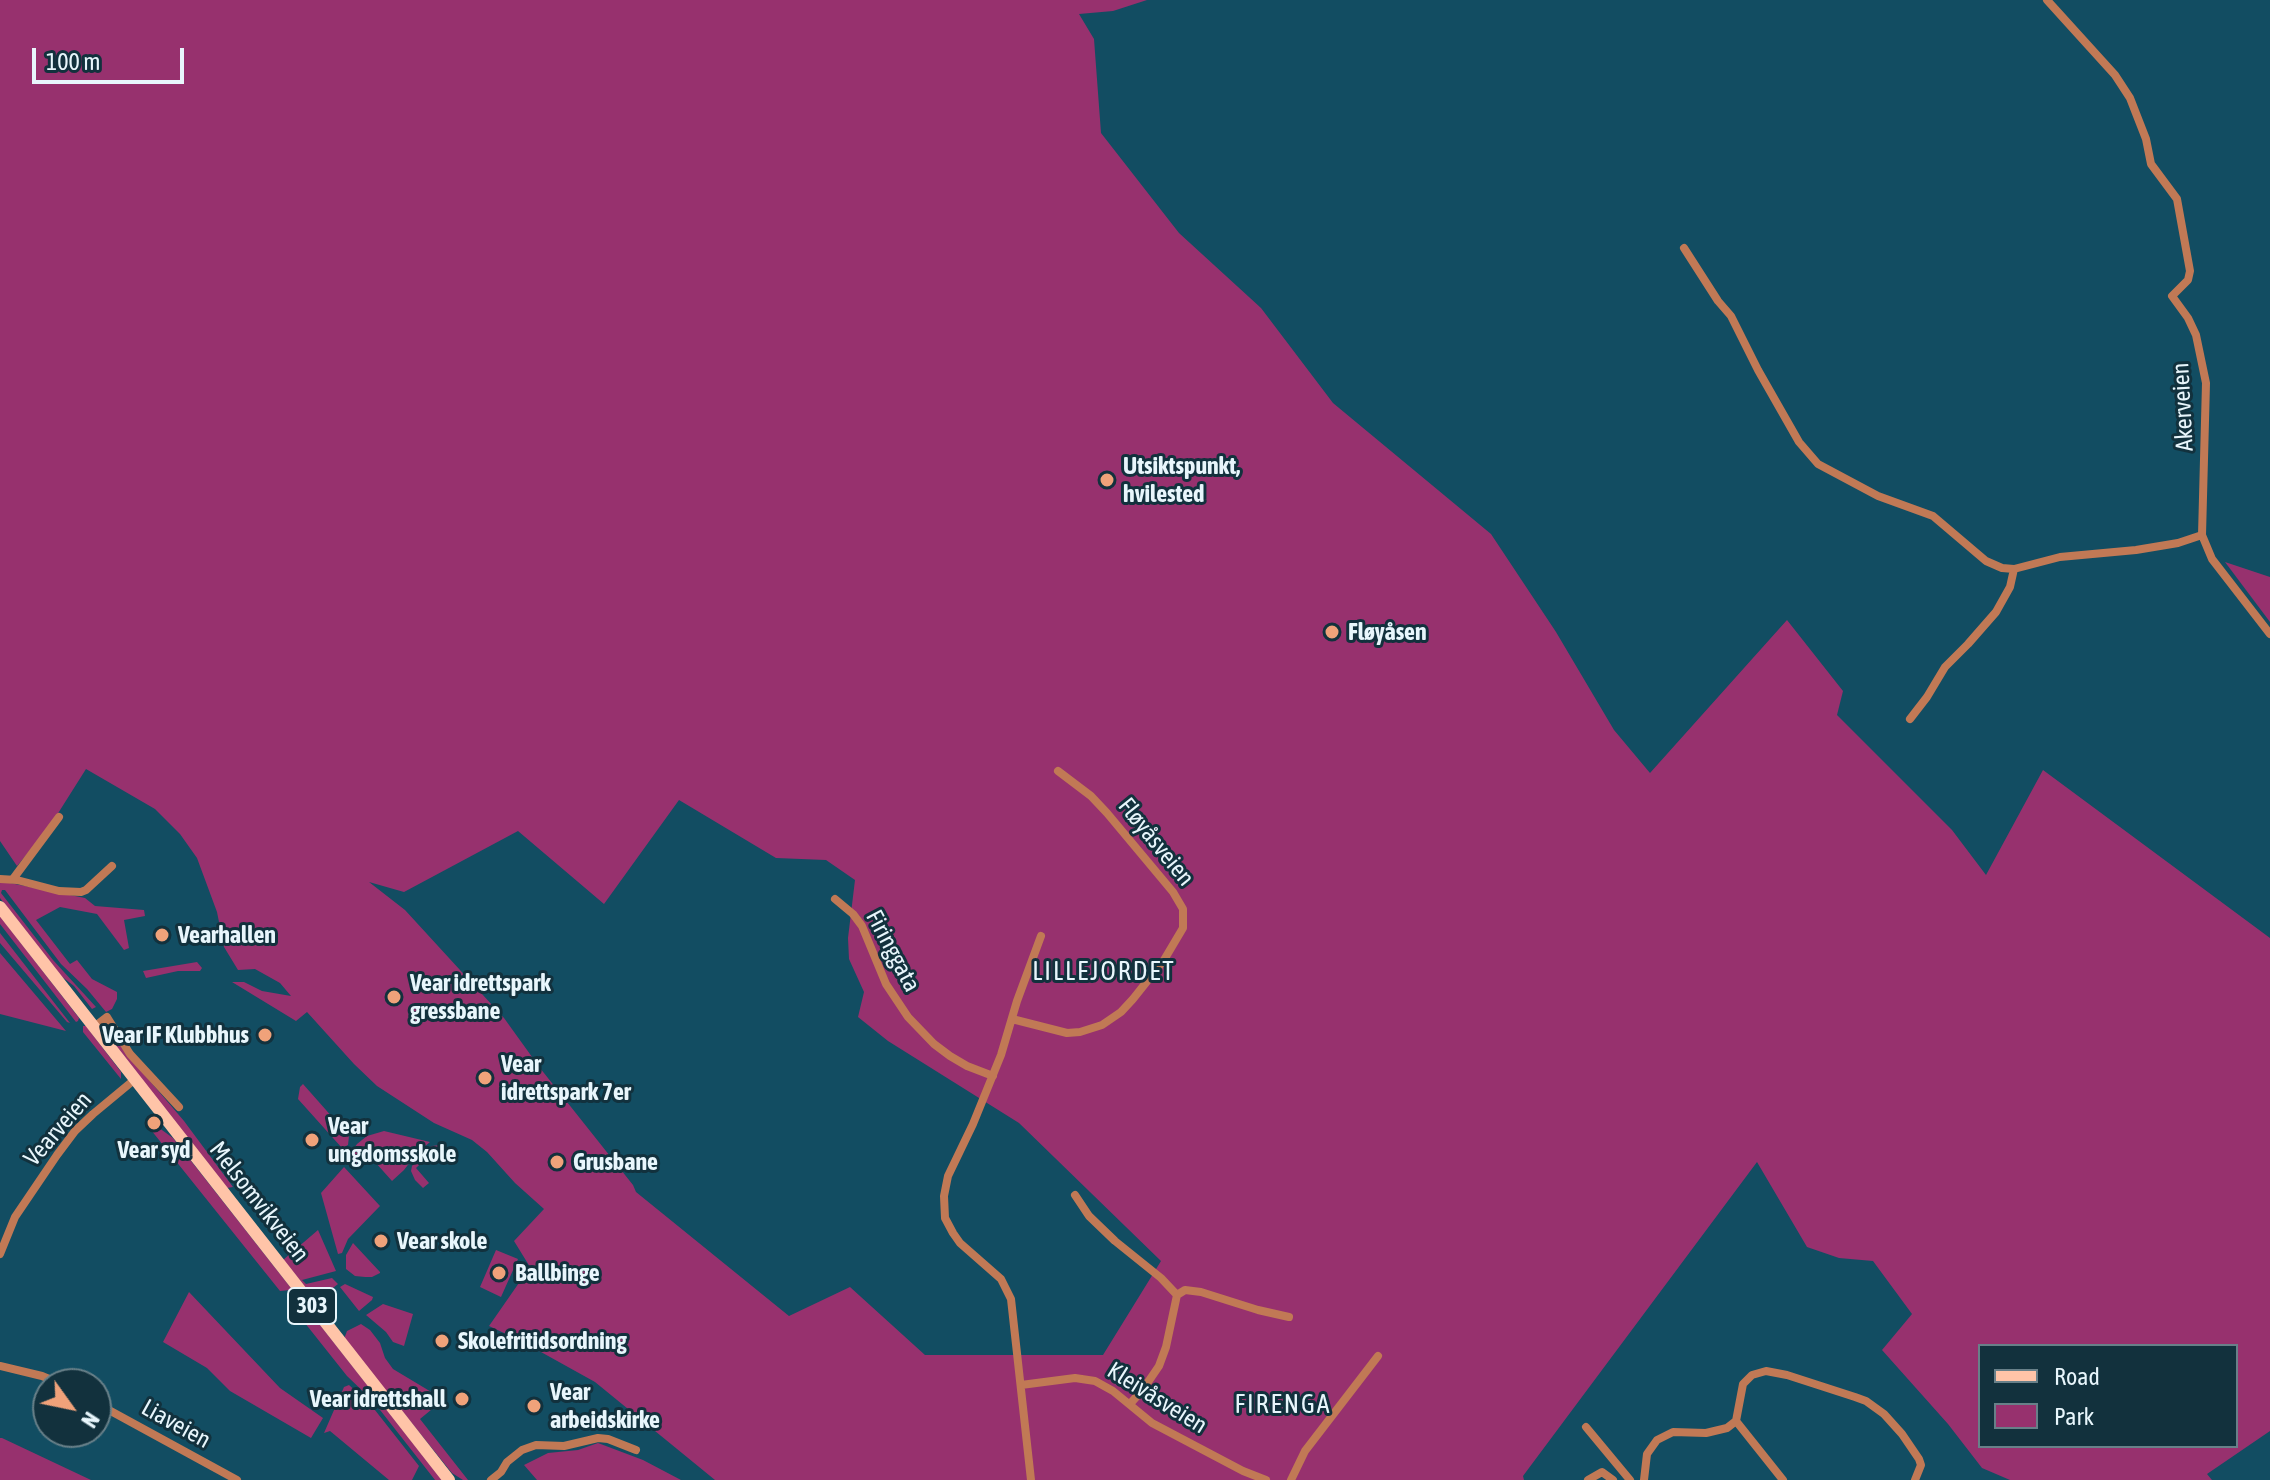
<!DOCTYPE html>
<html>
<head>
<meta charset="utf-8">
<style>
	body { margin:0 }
	#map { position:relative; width:2270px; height:1480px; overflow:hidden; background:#124d62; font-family:"Asap Condensed",sans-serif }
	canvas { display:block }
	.legend { position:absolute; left:1978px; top:1344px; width:260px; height:104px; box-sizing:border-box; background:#12313d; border:2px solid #688089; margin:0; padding:10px 14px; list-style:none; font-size:24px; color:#e8f6fc }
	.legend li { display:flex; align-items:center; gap:16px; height:40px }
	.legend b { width:40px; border:2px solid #688089 }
	.north { position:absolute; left:32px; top:1368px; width:80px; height:80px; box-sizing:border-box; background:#12313d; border:2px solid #688089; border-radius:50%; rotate:123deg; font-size:22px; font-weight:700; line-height:32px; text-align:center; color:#e8f6fc }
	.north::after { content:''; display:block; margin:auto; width:28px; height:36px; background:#f0a27a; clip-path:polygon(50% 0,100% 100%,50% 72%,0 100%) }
	.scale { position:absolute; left:32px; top:48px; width:152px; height:36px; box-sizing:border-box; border:4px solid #e8f6fc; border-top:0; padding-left:10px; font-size:24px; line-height:28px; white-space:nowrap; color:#e8f6fc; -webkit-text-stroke:6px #12313d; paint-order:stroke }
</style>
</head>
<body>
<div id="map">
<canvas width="2270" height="1480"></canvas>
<ul class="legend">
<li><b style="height:10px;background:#ffc4a8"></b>Road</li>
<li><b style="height:22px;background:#97316e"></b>Park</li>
</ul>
<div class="north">N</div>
<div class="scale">100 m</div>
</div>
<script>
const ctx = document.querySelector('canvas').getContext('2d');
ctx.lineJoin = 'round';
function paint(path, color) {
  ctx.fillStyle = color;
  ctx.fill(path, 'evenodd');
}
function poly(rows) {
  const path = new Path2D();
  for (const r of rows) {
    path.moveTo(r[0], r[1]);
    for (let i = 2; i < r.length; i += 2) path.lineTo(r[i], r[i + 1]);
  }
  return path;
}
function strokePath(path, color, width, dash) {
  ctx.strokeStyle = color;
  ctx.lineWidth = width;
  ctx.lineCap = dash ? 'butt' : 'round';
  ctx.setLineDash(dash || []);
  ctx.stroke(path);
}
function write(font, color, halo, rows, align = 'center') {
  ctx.font = font + ' "Asap Condensed",sans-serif';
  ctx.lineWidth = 6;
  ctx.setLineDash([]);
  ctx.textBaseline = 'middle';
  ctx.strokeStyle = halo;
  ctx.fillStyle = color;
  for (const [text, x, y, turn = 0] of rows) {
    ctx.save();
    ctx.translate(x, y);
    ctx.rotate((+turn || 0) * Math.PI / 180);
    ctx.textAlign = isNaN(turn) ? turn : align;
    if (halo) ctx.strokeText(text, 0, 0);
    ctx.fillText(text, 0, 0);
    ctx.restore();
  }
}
const green = poly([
	[0,0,1147,0,1113,11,1079,14,1094,39,1101,133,1179,233,1261,308,1333,403,1491,534,1556,632,1614,730,1650,773,1787,620,1843,691,1837,715,1952,830,1986,875,2043,770,2270,938,2270,1431,2207,1474,2212,1480,2010,1480,1982,1468,1948,1424,1882,1350,1912,1314,1873,1261,1839,1258,1807,1247,1757,1162,1523,1476,1524,1480,715,1480,595,1382,523,1342,489,1326,530,1267,514,1241,544,1209,515,1183,487,1152,472,1140,434,1123,377,1086,354,1064,307,1012,296,1021,232,982,244,982,262,991,291,996,280,983,255,969,238,970,224,947,217,912,197,858,180,834,155,809,86,769,50,826,17,866,0,841],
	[679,800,776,858,826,860,855,880,848,938,849,959,864,992,858,1017,888,1041,1019,1123,1161,1261,1103,1355,925,1355,850,1287,789,1316,636,1192,633,1185,540,1068,504,1018,405,910,369,882,404,892,518,831,604,904],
	[1980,1346,2236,1346,2236,1446,1980,1446],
	[2225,562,2270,577,2270,622],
	[0,881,85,898,95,906,144,910,145,916,124,920,129,948,124,950,97,914,60,907,36,920,70,964,77,960,92,979,117,992,117,999,112,1009,106,1012,87,989,61,964,5,890,2,890,1,893,53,960,96,1007,92,1009,74,986,61,976,0,898],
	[0,916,79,1018,78,1021,76,1022,0,924],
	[0,933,70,1023,67,1022,0,943],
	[0,953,66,1031,0,1014],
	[197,962,202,968,200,971,178,971,146,978,143,971],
	[83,1026,86,1026,121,1072,121,1079,83,1032],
	[107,1026,125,1052,184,1121,233,1187,227,1188,105,1033],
	[303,1084,349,1136,348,1145,342,1148,298,1099,300,1087],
	[155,1125,173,1138,442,1480,435,1480,373,1401,347,1376,289,1303,293,1293,290,1290,280,1291,151,1130],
	[384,1131,430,1142,417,1153,404,1170,392,1181,367,1153,364,1153,356,1161,357,1163,354,1166,350,1160,352,1151,357,1144,367,1136],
	[440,1145,416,1168,429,1183,423,1188,415,1180,411,1171,412,1166,424,1151,432,1146],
	[344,1167,380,1206,348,1239,342,1253,338,1254,321,1193],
	[318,1230,336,1271,302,1280,306,1284,332,1278,338,1284,319,1299,336,1321,334,1322,283,1260],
	[353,1243,380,1272,380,1273,372,1277,365,1277,355,1276,346,1269,346,1255],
	[496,1250,518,1259,501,1297,480,1287],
	[345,1284,373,1297,372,1300,359,1311,340,1287],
	[189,1292,280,1388,323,1418,311,1438,230,1391,207,1368,163,1342],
	[383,1304,413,1314,404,1346,393,1342,386,1332,366,1315],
	[361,1324,370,1330,380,1343,385,1358,393,1369,438,1396,437,1405,420,1419,468,1480,463,1480,452,1473,344,1339,347,1331],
	[349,1385,371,1405,419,1466,412,1480,389,1480,330,1431,324,1433,344,1387],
	[0,1438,2,1438,91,1480,0,1480],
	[598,1443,643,1460,681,1480,537,1480,524,1465,548,1453,578,1450]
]);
const minor = poly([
	[2047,0,2115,75,2130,98,2146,139,2151,164,2177,199,2190,271,2188,280,2172,296,2188,318,2196,335,2206,383,2202,535,2212,559,2270,634],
	[1684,248,1718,301,1731,316,1758,370,1799,442,1818,464,1878,496,1933,516,1986,561,2002,568,2014,569,2060,557,2136,550,2178,543,2202,535],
	[1910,719,1927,697,1945,667,1968,644,1996,612,2010,587,2014,569],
	[0,879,17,880,59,891,81,892,86,890,112,866],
	[13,879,59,817],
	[835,899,853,914,862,926,886,984,908,1017,934,1044,950,1056,967,1066,993,1076],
	[1012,1019,1067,1033,1080,1032,1102,1025,1121,1012,1133,999,1164,960,1183,928,1183,909,1173,892,1107,813,1091,796,1058,771],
	[94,1027,107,1017,130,1054,179,1107],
	[1075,1195,1089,1216,1115,1241,1161,1278,1177,1295],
	[0,1254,15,1217,57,1155,75,1131,93,1114,134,1080],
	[1177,1295,1185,1290,1201,1292,1258,1310,1289,1317],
	[0,1366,42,1376,61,1384],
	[1021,1385,1075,1378,1095,1381,1113,1391,1152,1423,1243,1471,1266,1480],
	[96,1403,237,1480],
	[1130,1404,1144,1388,1159,1366,1166,1347,1177,1295],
	[1736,1421,1783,1480],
	[1586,1427,1630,1480],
	[491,1480,501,1472,507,1462,522,1450,536,1445,564,1446,598,1438,608,1439,636,1450],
	[1031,1480,1011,1299,1001,1279,960,1243,953,1233,945,1218,944,1196,948,1176,973,1124,1001,1055,1017,1001,1041,936],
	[1291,1480,1305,1451,1378,1356],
	[1588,1480,1602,1472,1613,1480],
	[1644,1480,1647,1454,1657,1440,1673,1432,1706,1433,1727,1428,1736,1421,1743,1384,1752,1375,1766,1371,1787,1375,1855,1397,1866,1401,1884,1414,1902,1434,1919,1459,1921,1465,1915,1480]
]);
const primary = poly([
	[0,907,449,1480]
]);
const markers = [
	[1107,480,8,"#f0a27a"],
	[1332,632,8,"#f0a27a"],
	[162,935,8,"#f0a27a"],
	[394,997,8,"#f0a27a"],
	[265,1035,8,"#f0a27a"],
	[485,1078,8,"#f0a27a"],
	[154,1123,8,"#f0a27a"],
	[312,1140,8,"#f0a27a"],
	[557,1162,8,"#f0a27a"],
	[381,1241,8,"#f0a27a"],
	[499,1273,8,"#f0a27a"],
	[442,1341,8,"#f0a27a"],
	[462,1399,8,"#f0a27a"],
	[534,1406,8,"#f0a27a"]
];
const shields = [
	[312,1306,48]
];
const shieldNames = [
	["303",312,1306]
];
const streetNames = [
	["Akerveien",2183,407,-93],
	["Fløyåsveien",1156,842,51],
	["Firinggata",893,951,62],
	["Vearveien",58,1129,-49],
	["Melsomvikveien",259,1202,52],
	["Kleivåsveien",1157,1398,32],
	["Liaveien",176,1424,29]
];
const poiNames = [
	["Utsiktspunkt,",1123,466],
	["hvilested",1123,494],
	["Fløyåsen",1348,632],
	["Vearhallen",178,935],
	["Vear idrettspark",410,983],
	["gressbane",410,1011],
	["Vear IF Klubbhus",249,1035,"right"],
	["Vear",501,1064],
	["idrettspark 7er",501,1092],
	["Vear",328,1126],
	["ungdomsskole",328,1154],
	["Vear syd",154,1150,"center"],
	["Grusbane",573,1162],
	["Vear skole",397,1241],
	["Ballbinge",515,1273],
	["Skolefritidsordning",458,1341],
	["Vear",550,1392],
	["arbeidskirke",550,1420],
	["Vear idrettshall",446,1399,"right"]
];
const neighbourhoodNames = [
	["LILLEJORDET",1104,972],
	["FIRENGA",1283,1405]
];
paint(green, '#97316e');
strokePath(minor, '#c17955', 8);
strokePath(primary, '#ffc4a8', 12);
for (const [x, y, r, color] of markers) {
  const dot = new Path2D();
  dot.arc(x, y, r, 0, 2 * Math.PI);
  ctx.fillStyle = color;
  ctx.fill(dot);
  strokePath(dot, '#12313d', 3);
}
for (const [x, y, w] of shields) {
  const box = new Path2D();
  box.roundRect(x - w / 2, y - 18, w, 36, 6);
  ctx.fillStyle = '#12313d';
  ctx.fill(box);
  strokePath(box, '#e8f6fc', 2);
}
write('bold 22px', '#e8f6fc', null, shieldNames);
write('24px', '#e8f6fc', '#12313d', streetNames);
write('bold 24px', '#e8f6fc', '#12313d', poiNames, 'left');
ctx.letterSpacing = '2px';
write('26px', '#e8f6fc', '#12313d', neighbourhoodNames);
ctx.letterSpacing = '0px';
</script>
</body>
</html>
